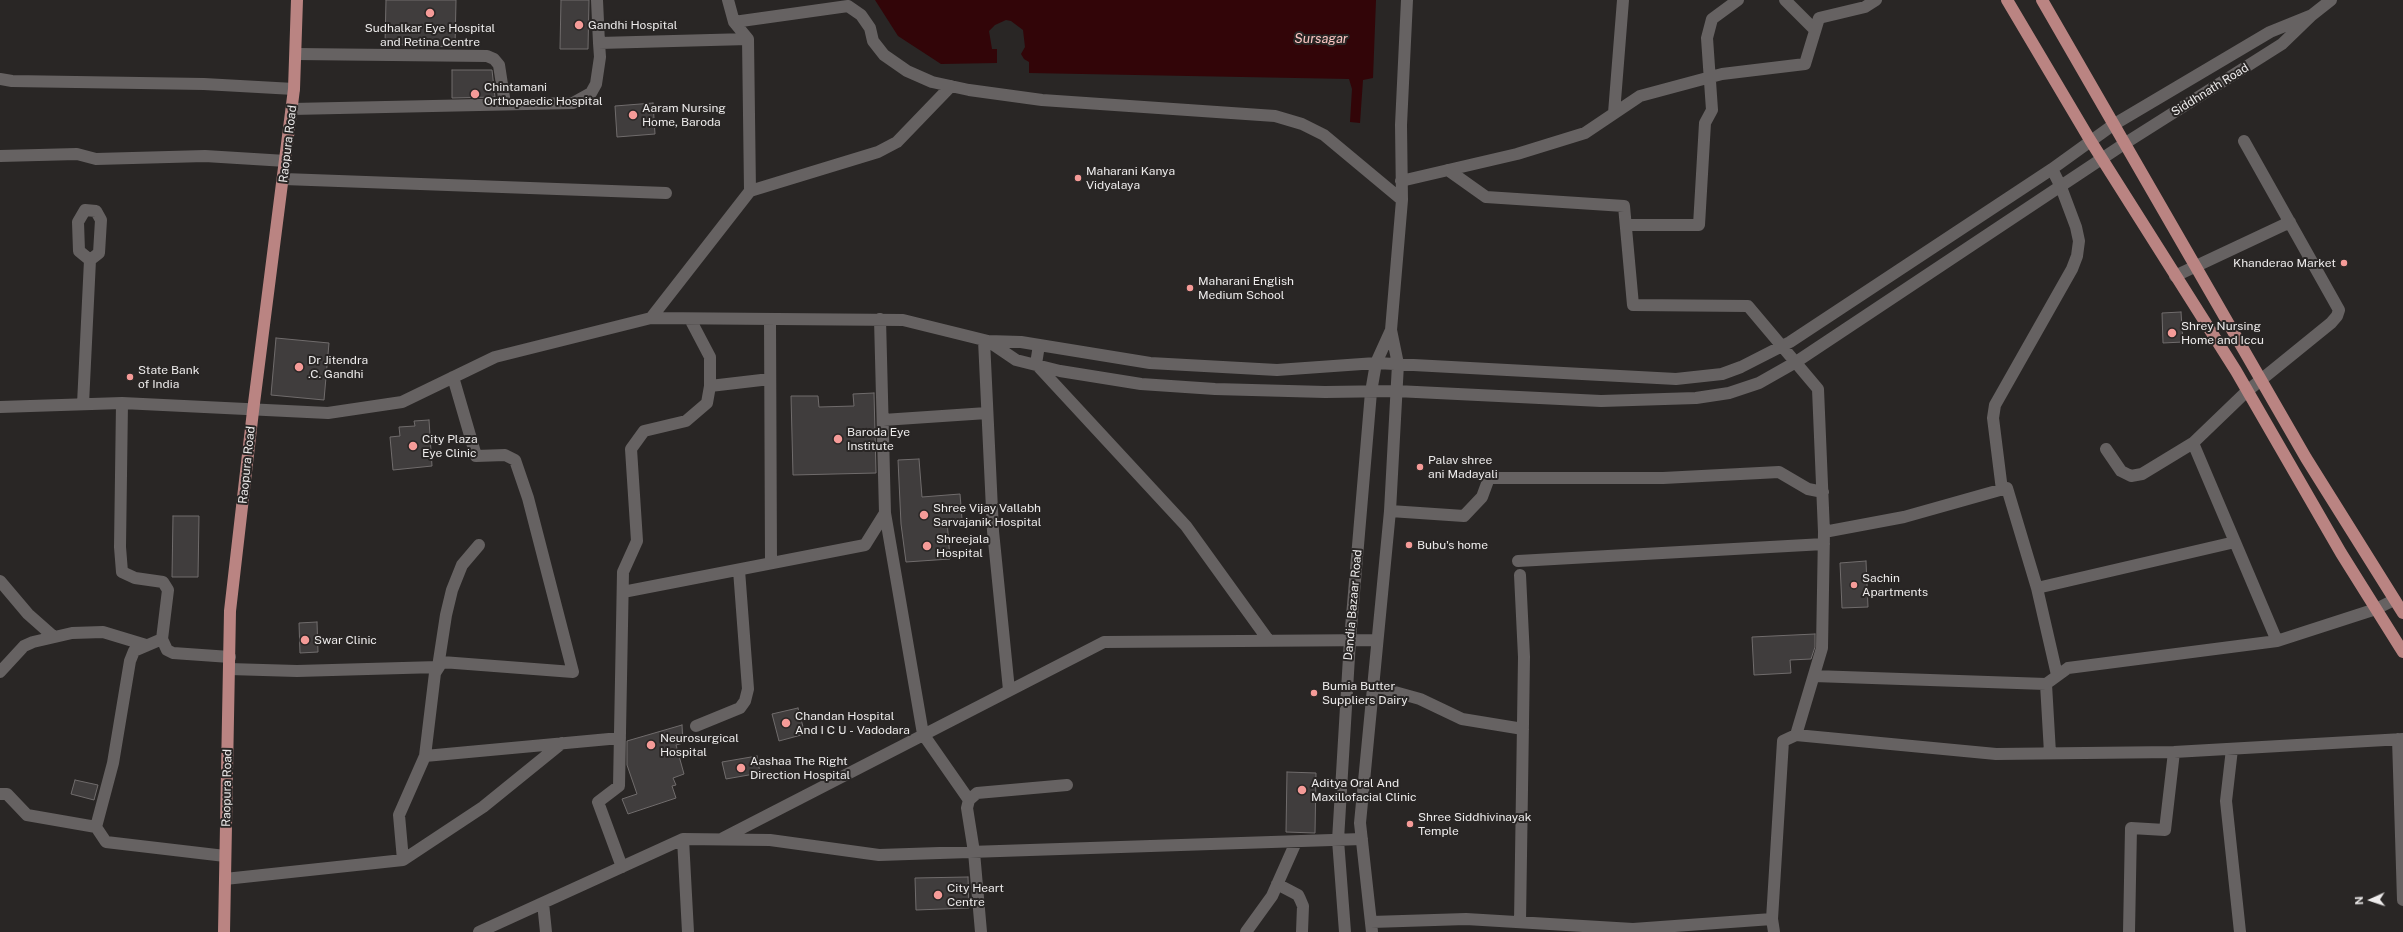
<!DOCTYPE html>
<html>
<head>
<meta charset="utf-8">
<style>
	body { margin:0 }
	#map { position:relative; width:2403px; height:932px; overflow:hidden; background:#292625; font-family:"Public Sans",sans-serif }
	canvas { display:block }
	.north { position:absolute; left:2351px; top:880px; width:40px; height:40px; -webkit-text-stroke:3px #292625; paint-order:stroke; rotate:267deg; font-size:11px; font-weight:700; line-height:16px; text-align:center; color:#edebeb }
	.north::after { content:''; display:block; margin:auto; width:14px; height:18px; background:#edebeb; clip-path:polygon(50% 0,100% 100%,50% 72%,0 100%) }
</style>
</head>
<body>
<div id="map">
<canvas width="2403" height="932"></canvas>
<div class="north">N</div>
</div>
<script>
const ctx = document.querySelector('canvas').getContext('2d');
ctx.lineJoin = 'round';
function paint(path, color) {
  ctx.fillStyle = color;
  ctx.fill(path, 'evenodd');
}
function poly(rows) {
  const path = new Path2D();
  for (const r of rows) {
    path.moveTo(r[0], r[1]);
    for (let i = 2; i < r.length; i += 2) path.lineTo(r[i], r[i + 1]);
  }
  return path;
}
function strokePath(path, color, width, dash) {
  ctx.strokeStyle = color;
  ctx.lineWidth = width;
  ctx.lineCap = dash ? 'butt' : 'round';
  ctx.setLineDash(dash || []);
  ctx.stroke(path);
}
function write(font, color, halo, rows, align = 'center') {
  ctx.font = font + ' "Public Sans",sans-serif';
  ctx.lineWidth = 4;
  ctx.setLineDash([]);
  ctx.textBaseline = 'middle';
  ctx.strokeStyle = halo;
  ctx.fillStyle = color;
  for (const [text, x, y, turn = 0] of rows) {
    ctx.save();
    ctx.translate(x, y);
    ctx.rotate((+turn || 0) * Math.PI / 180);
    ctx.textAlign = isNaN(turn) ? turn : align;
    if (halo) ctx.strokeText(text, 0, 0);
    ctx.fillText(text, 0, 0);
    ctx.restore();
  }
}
const water = poly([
	[875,0,1376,0,1373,78,1363,80,1360,123,1350,122,1352,89,1349,79,1029,73,1029,62,1024,59,1021,54,1025,47,1023,30,1011,21,1006,20,995,25,989,31,992,49,997,49,997,63,941,64,898,36]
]);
const building = poly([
	[386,0,456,0,455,47,385,44,386,0],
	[561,0,589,0,588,49,560,49,561,0],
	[452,70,492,70,495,97,452,98,452,70],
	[653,103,655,134,617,137,615,106,653,103],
	[2181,312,2183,342,2163,343,2162,313,2181,312],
	[276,338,329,343,324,400,271,395,276,338],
	[874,393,876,473,793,475,791,396,818,396,819,407,854,406,853,394,874,393],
	[429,420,432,466,393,470,390,437,400,436,399,427,415,426,414,421,429,420],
	[919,459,922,497,960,494,962,519,947,520,950,559,906,562,901,524,898,460,919,459],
	[173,516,199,516,198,577,172,577,173,516],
	[1866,561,1868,607,1842,608,1840,563,1866,561],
	[317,622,318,652,300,653,299,623,317,622],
	[1815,634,1815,647,1811,659,1790,660,1791,673,1754,675,1752,637,1815,634],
	[798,708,805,734,779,741,772,714,798,708],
	[682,725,683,743,676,745,684,774,673,778,676,785,672,786,676,798,628,814,622,799,637,794,627,765,627,741,682,725],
	[757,756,760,773,726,779,722,762,757,756],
	[1287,772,1316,773,1315,833,1286,832,1287,772],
	[75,780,98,785,94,800,71,794,75,780],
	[968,877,969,908,916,910,915,878,968,877]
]);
const minor = poly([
	[597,0,599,43],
	[1785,0,1815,30],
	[734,22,848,6,861,15,870,28,873,41,884,55,907,71,932,82,969,90,1042,100,1275,116,1302,124,1324,135,1402,200],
	[296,54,487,56,494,59,499,65,505,104],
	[0,79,12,81,204,84,294,89],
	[292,109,573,103,591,93,596,84,600,57,599,43,748,39],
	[1614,113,1623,0],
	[0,156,77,154,96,159,205,156,286,161],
	[1448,170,1486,197,1624,206,1633,305,1748,306,1818,389,1824,532,1822,648,1796,735],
	[284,179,666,193],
	[1401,181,1517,154,1585,133,1640,96,1722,74,1805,64,1819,18,1865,7,1876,0],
	[750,191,878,152,897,142,951,86],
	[1627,225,1699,225,1705,123,1712,110,1707,38,1712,19,1738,0],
	[2175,276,2290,222],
	[651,318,750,191,748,39,734,22,728,0],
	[770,319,771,563],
	[984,340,993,531,1009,690],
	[988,341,1016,360,1060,371,1141,384,1215,389,1325,392,1396,391,1601,401,1696,398,1729,393,1759,383,1796,362,2124,144,2282,44,2312,15,2331,0],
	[1039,345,1036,364,1186,526,1269,641],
	[710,386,770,379],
	[122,403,120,547,122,572,135,578,163,582,168,590,162,639,167,650,173,653,230,657],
	[83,404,90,260,99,253,101,220,96,211,85,210,78,222,79,251,90,260],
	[0,407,122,403,328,413,402,402,495,357,651,318,903,320,988,341,1021,342,1150,363,1277,370,1376,363,1676,379,1722,374,1741,367,1790,342,2052,169,2113,125,2270,32,2312,15],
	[883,420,987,413],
	[2106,449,2121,471,2131,476,2142,474,2193,443],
	[2002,490,1993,418,1995,405,2072,269,2077,256,2079,241,2076,227,2061,187,2052,169],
	[1390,511,1464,516,1482,497,1489,478,1663,478,1779,472,1808,489,1823,492],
	[885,513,923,734,969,800],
	[1824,532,1904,517,2007,488,2037,588],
	[1518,561,1824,544],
	[1520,575,1524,657,1520,922],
	[0,581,28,614,54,637],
	[623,592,865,545,885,513,880,319],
	[2277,641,2376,609,2394,600],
	[229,669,297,671,438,667,446,615,452,590,462,565,479,545],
	[0,672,24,646,33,642,72,633,103,632,146,645],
	[2057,675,2037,588,2235,542],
	[1814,676,2046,684,2068,668,2277,641,2193,443,2246,392,2331,323,2337,316,2339,310,2244,141],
	[2046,684,2050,753],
	[1373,686,1420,699,1462,719,1523,729],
	[696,726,740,708,745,701,748,689,739,570],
	[2398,739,2403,900],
	[2232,749,2226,801,2240,932],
	[425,756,620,738],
	[0,794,7,794,27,815,96,827,106,842,225,856],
	[96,827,113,763,130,661,134,651,162,639],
	[723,838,1104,642,1377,640],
	[683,839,688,932],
	[403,860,483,807,562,743],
	[622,867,598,802,619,786,623,572,637,541,631,449,644,431,686,421,707,403,710,386,710,357,690,319],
	[225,879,403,860,399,815,425,756,435,673,442,662,573,672,528,498,515,460,505,455,476,456,453,377],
	[1277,884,1298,895,1300,899,1303,906,1302,932],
	[543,903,546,932],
	[1772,919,1783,741,1796,735,1996,754,2174,752,2403,739],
	[1371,922,1466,919,1633,929,1633,932],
	[1633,929,1772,919,1774,932],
	[479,932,683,839,770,840,879,855,1362,839],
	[981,932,974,852,967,808,969,800,977,793,1067,785],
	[1246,932,1272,896,1296,842],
	[1345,932,1338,840,1350,640,1371,392,1376,363,1391,330],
	[1372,932,1360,823,1390,511,1398,364,1391,330,1402,200,1401,125,1407,0],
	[2129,932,2131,828,2165,830,2174,752]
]);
const major = poly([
	[2007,0,2090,140,2236,371,2341,553,2403,652],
	[2042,0,2306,458,2403,613],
	[224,932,230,611,253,411,294,89,297,0]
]);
const markers = [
	[430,13,5,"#f59b98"],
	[579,25,5,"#f59b98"],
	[475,94,5,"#f59b98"],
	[633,115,5,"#f59b98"],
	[1078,178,4,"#f59b98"],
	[2344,263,4,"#f59b98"],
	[1190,288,4,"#f59b98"],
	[2172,333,5,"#f59b98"],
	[299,367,5,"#f59b98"],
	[130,377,4,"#f59b98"],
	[838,439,5,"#f59b98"],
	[413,446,5,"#f59b98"],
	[1420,467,4,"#f59b98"],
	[924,515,5,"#f59b98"],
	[1409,545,4,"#f59b98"],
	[927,546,5,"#f59b98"],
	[1854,585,4,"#f59b98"],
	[305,640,5,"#f59b98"],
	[1314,693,4,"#f59b98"],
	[786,723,5,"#f59b98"],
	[651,745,5,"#f59b98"],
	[741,768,5,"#f59b98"],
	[1302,790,5,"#f59b98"],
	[1410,824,4,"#f59b98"],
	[938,895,5,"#f59b98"]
];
const poiNames = [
	["Gandhi Hospital",588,25],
	["Sudhalkar Eye Hospital",430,28,"center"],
	["and Retina Centre",430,42,"center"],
	["Chintamani",484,87],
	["Orthopaedic Hospital",484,101],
	["Aaram Nursing",642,108],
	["Home, Baroda",642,122],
	["Maharani Kanya",1086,171],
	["Vidyalaya",1086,185],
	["Khanderao Market",2336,263,"right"],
	["Maharani English",1198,281],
	["Medium School",1198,295],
	["Shrey Nursing",2181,326],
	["Home and Iccu",2181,340],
	["Dr Jitendra",308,360],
	[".C. Gandhi",308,374],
	["State Bank",138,370],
	["of India",138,384],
	["Baroda Eye",847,432],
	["Institute",847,446],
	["City Plaza",422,439],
	["Eye Clinic",422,453],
	["Palav shree",1428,460],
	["ani Madayali",1428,474],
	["Shree Vijay Vallabh",933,508],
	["Sarvajanik Hospital",933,522],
	["Shreejala",936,539],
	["Hospital",936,553],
	["Bubu's home",1417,545],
	["Sachin",1862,578],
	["Apartments",1862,592],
	["Swar Clinic",314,640],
	["Bumia Butter",1322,686],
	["Suppliers Dairy",1322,700],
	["Chandan Hospital",795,716],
	["And I C U - Vadodara",795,730],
	["Neurosurgical",660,738],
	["Hospital",660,752],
	["Aashaa The Right",750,761],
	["Direction Hospital",750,775],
	["Aditya Oral And",1311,783],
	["Maxillofacial Clinic",1311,797],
	["Shree Siddhivinayak",1418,817],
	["Temple",1418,831],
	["City Heart",947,888],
	["Centre",947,902]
];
const streetNames = [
	["Siddhnath Road",2210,90,-32],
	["Raopura Road",288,144,-83],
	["Raopura Road",247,465,-84],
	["Dandia Bazaar Road",1353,605,-85],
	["Raopura Road",227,788,-89]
];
const waterNames = [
	["Sursagar",1321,39]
];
paint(water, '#320508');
paint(building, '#403d3d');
strokePath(building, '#706c6c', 1);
strokePath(minor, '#666262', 12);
strokePath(major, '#ba8482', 12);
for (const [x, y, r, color] of markers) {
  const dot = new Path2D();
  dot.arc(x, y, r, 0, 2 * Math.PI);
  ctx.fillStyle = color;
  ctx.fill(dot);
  strokePath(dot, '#292625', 1.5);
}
write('12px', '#edebeb', '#292625', poiNames, 'left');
write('12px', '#edebeb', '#292625', streetNames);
write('italic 13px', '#fcc6c3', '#292625', waterNames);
</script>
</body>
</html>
